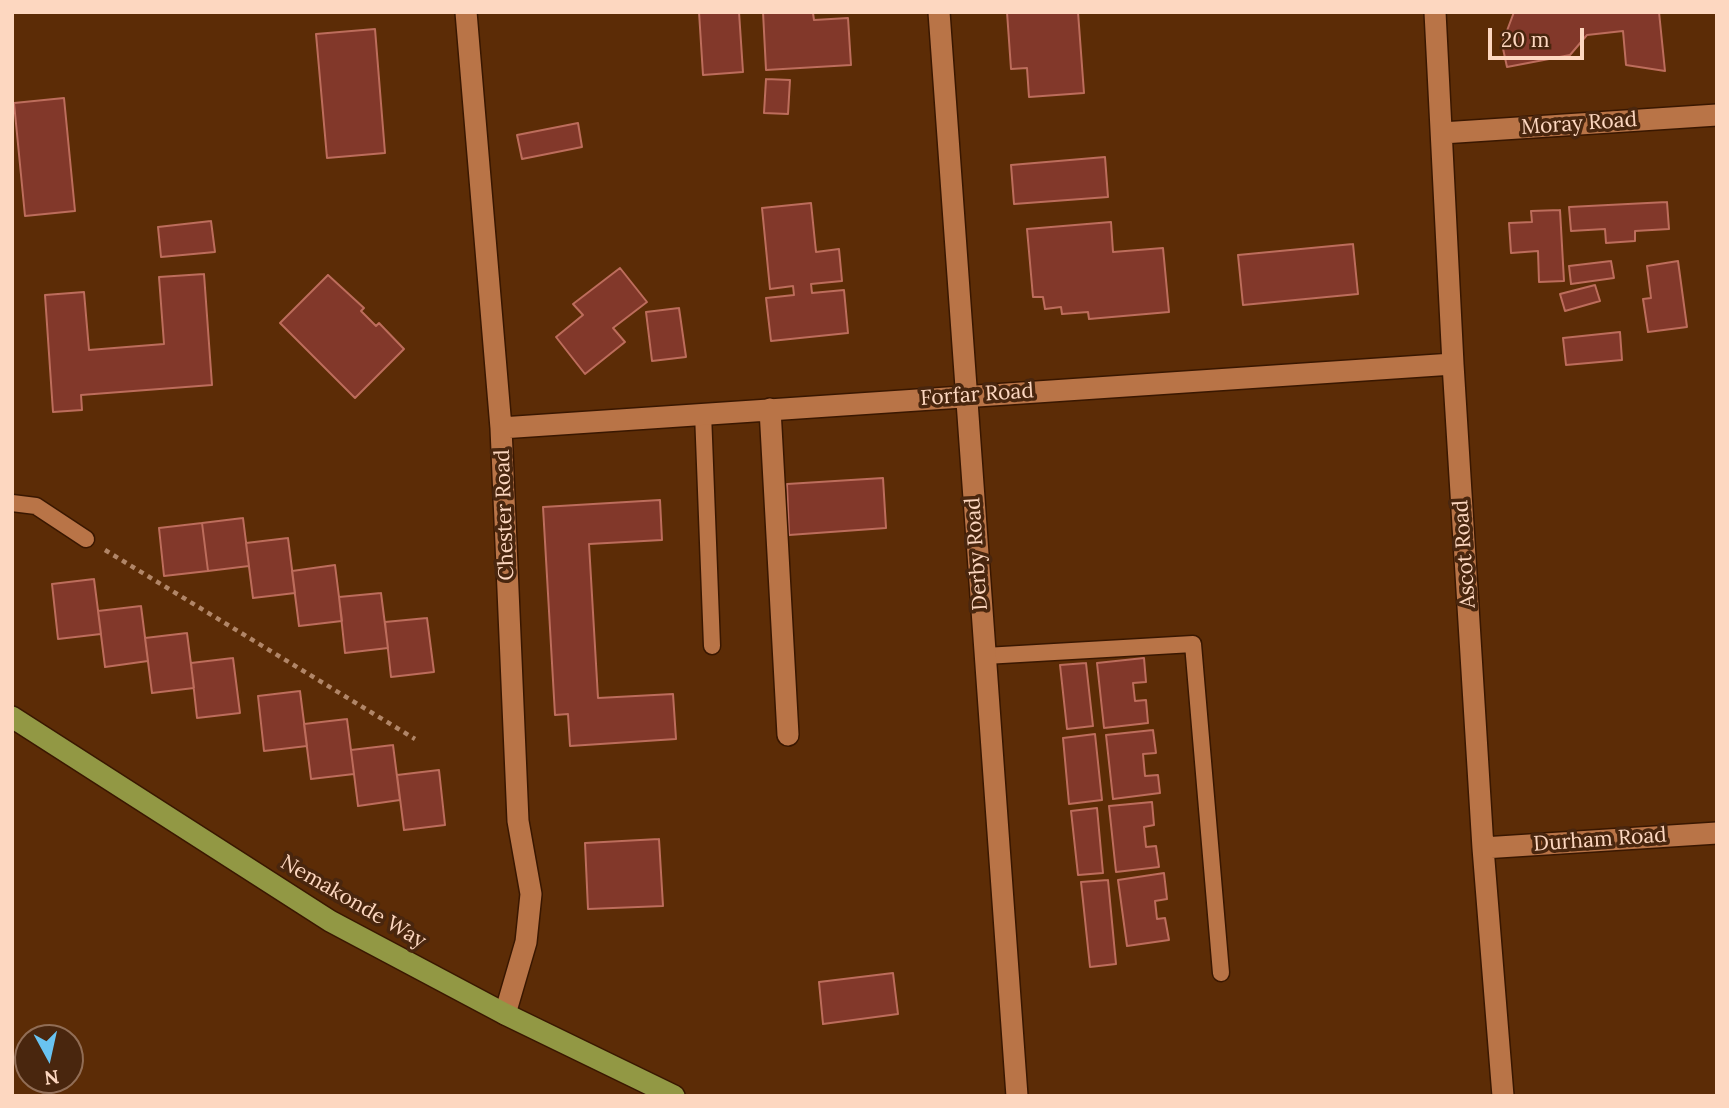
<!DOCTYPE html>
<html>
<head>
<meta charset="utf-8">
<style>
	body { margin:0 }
	#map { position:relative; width:1729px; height:1108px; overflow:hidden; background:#5c2c06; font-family:Lora,serif }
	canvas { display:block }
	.frame { position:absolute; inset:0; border:14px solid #fdd7c0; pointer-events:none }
	.north { position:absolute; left:14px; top:1024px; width:70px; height:70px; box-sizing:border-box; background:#49260e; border:2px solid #916d55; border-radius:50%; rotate:172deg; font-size:19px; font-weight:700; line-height:28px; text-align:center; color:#fdd7c0 }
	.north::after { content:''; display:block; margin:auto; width:24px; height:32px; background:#69c3f1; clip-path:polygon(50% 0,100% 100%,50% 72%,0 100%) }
	.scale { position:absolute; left:1488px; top:28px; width:96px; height:32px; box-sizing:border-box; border:4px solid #fdd7c0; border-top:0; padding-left:9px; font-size:21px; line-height:24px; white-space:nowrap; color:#fdd7c0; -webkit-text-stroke:5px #49260e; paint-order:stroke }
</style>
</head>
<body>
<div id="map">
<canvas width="1729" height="1108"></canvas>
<div class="frame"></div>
<div class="north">N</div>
<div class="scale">20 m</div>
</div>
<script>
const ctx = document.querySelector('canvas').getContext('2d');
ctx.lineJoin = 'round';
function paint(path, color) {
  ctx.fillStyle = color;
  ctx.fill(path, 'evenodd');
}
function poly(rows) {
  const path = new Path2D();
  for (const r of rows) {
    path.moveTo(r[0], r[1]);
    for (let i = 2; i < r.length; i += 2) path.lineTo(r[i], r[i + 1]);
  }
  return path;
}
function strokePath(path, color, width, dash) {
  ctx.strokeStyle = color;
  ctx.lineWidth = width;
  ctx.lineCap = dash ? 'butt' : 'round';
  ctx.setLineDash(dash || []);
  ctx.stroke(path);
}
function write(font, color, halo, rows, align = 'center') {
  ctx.font = font + ' Lora,serif';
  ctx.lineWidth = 7;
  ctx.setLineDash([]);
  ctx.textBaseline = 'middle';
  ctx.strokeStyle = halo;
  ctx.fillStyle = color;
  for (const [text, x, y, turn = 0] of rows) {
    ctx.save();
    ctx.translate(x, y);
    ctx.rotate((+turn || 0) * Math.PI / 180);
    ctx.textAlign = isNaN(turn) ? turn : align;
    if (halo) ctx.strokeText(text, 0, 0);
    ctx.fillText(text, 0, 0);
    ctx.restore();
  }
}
const building = poly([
	[699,12,739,12,743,72,703,75,699,12],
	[763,12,822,12,813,13,814,20,848,18,851,65,766,70,763,12],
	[1007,12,1078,12,1084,93,1029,97,1027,68,1011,69,1007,12],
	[1514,12,1659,12,1665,71,1626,65,1623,31,1587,35,1570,55,1507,67,1502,44,1514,12],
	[375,29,385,153,327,158,316,34,375,29],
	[766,79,790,80,788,114,764,113,766,79],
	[64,98,75,211,25,216,14,103,64,98],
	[578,123,582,147,522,159,517,135,578,123],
	[1105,157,1108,197,1014,204,1011,165,1105,157],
	[1667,202,1669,229,1635,231,1635,241,1606,243,1605,229,1571,231,1569,207,1667,202],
	[811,203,816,252,839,249,842,281,811,284,812,293,844,290,848,333,771,341,766,298,794,295,793,286,770,289,762,208,811,203],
	[1560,210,1564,281,1539,282,1538,251,1511,253,1509,223,1532,222,1531,211,1560,210],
	[211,221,215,252,161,257,158,227,211,221],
	[1111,222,1113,252,1163,248,1169,312,1089,319,1088,312,1062,314,1061,307,1045,309,1043,297,1033,297,1027,229,1111,222],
	[1353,244,1358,294,1243,305,1238,255,1353,244],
	[1611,261,1614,278,1571,284,1569,266,1611,261],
	[1678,261,1687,327,1648,332,1643,299,1651,298,1647,266,1678,261],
	[620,268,647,302,613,328,625,342,585,374,556,337,583,315,573,304,620,268],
	[204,274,212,385,81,395,82,410,53,412,45,295,84,292,89,350,164,344,159,277,204,274],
	[328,275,364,308,361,311,376,326,379,323,404,349,355,398,280,323,328,275],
	[1595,285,1600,301,1565,311,1560,294,1595,285],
	[679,308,686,357,652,361,646,312,679,308],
	[1620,332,1622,360,1566,365,1563,338,1620,332],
	[883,478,886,528,789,535,787,484,883,478],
	[660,500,662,540,589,544,598,698,673,694,676,739,570,746,568,714,555,715,543,507,660,500],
	[243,518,249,566,208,571,202,523,243,518],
	[202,523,208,571,164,576,159,528,202,523],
	[288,538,295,593,253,598,246,543,288,538],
	[335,565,342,621,299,626,292,571,335,565],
	[94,579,101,634,58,639,52,584,94,579],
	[381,593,388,648,345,653,339,597,381,593],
	[141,606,148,661,105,667,98,611,141,606],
	[427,618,434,672,391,677,385,622,427,618],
	[187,633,194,688,152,693,145,638,187,633],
	[233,658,240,713,197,718,191,663,233,658],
	[1144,658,1146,682,1133,683,1135,701,1146,700,1148,723,1104,728,1097,663,1144,658],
	[1086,663,1093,726,1067,729,1060,665,1086,663],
	[300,691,307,746,264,751,258,696,300,691],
	[347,719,354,774,311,779,304,724,347,719],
	[1153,730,1156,753,1143,754,1145,776,1158,775,1160,793,1113,799,1106,735,1153,730],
	[1095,734,1102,800,1069,804,1063,738,1095,734],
	[393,745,400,800,358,806,351,750,393,745],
	[439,770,445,825,404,830,397,775,439,770],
	[1152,802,1154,825,1144,827,1146,847,1156,846,1159,867,1116,872,1109,806,1152,802],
	[1097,808,1103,873,1078,875,1071,811,1097,808],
	[659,839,663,906,588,909,585,843,659,839],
	[1164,873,1167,899,1155,901,1157,919,1165,918,1169,940,1127,946,1118,880,1164,873],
	[1108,880,1116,964,1090,967,1081,882,1108,880],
	[893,973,898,1014,823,1024,819,982,893,973]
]);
const path = poly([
	[105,550,415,739]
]);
const lane = poly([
	[703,413,712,646],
	[12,503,36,506,86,539],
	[985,656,1193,644,1221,973]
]);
const street = poly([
	[466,12,501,428,518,821,531,894,526,942,505,1014],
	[939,12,1017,1096],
	[1435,12,1453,364,1483,848,1503,1096],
	[1442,133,1717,115],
	[770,409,788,735],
	[501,428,1453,364],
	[1483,848,1717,833]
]);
const highway = poly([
	[12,717,330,921,505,1014,674,1096]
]);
const streetNames = [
	["Moray Road",1579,124,-4],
	["Forfar Road",977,395,-4],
	["Chester Road",505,515,-92],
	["Derby Road",977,554,-94],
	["Ascot Road",1465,554,-94],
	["Durham Road",1600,840,-4],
	["Nemakonde Way",353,902,30]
];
paint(building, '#82382a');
strokePath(building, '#bd6d5c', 2);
strokePath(lane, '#391700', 19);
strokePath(street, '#391700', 24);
strokePath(highway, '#391700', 24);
strokePath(path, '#b18668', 4.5, [5, 5]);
strokePath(lane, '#b97447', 16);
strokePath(street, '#b97447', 21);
strokePath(highway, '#929844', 21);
write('21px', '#fdd7c0', '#49260e', streetNames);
</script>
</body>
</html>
